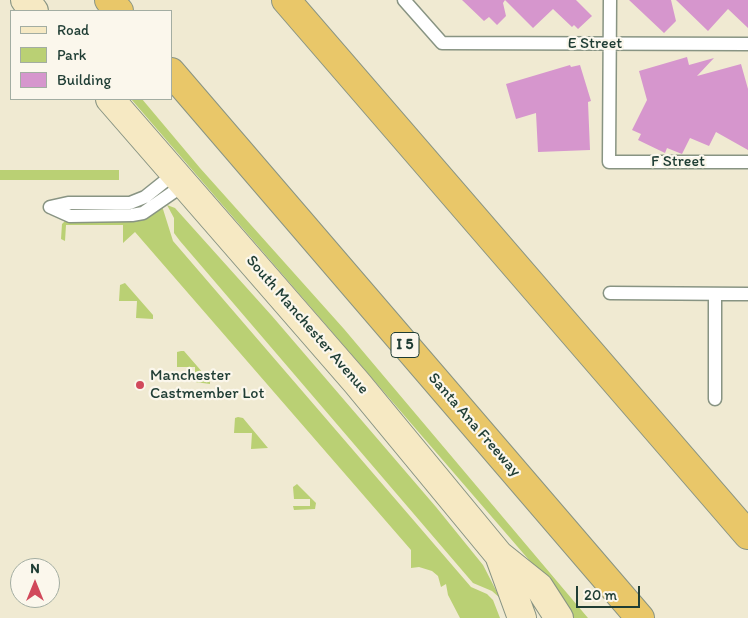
<!DOCTYPE html>
<html>
<head>
<meta charset="utf-8">
<style>
	body { margin:0 }
	#map { position:relative; width:748px; height:618px; overflow:hidden; background:#f0ead2; font-family:Itim,sans-serif }
	canvas { display:block }
	.legend { position:absolute; left:10px; top:10px; width:162px; height:90px; box-sizing:border-box; background:#fbf7ec; border:1px solid #a3ada2; margin:0; padding:6px 9px; list-style:none; font-size:15px; color:#1f3d34 }
	.legend li { display:flex; align-items:center; gap:10px; height:25px }
	.legend b { width:25px; border:1px solid #a3ada2 }
	.north { position:absolute; left:10px; top:558px; width:50px; height:50px; box-sizing:border-box; background:#fbf7ec; border:1px solid #a3ada2; border-radius:50%; rotate:0deg; font-size:14px; font-weight:700; line-height:20px; text-align:center; color:#1f3d34 }
	.north::after { content:''; display:block; margin:auto; width:18px; height:22px; background:#d1495b; clip-path:polygon(50% 0,100% 100%,50% 72%,0 100%) }
	.scale { position:absolute; left:576px; top:586px; width:64px; height:22px; box-sizing:border-box; border:2px solid #1f3d34; border-top:0; padding-left:6px; font-size:15px; line-height:18px; white-space:nowrap; color:#1f3d34; -webkit-text-stroke:4px #fbf7ec; paint-order:stroke }
</style>
</head>
<body>
<div id="map">
<canvas width="748" height="618"></canvas>
<ul class="legend">
<li><b style="height:6px;background:#f6e9c3"></b>Road</li>
<li><b style="height:14px;background:#bad074"></b>Park</li>
<li><b style="height:14px;background:#d696cd"></b>Building</li>
</ul>
<div class="north">N</div>
<div class="scale">20 m</div>
</div>
<script>
const ctx = document.querySelector('canvas').getContext('2d');
ctx.lineJoin = 'round';
function paint(path, color) {
  ctx.fillStyle = color;
  ctx.fill(path, 'evenodd');
}
function poly(rows) {
  const path = new Path2D();
  for (const r of rows) {
    path.moveTo(r[0], r[1]);
    for (let i = 2; i < r.length; i += 2) path.lineTo(r[i], r[i + 1]);
  }
  return path;
}
function strokePath(path, color, width, dash) {
  ctx.strokeStyle = color;
  ctx.lineWidth = width;
  ctx.lineCap = dash ? 'butt' : 'round';
  ctx.setLineDash(dash || []);
  ctx.stroke(path);
}
function write(font, color, halo, rows, align = 'center') {
  ctx.font = font + ' Itim,sans-serif';
  ctx.lineWidth = 4.5;
  ctx.setLineDash([]);
  ctx.textBaseline = 'middle';
  ctx.strokeStyle = halo;
  ctx.fillStyle = color;
  for (const [text, x, y, turn = 0] of rows) {
    ctx.save();
    ctx.translate(x, y);
    ctx.rotate((+turn || 0) * Math.PI / 180);
    ctx.textAlign = isNaN(turn) ? turn : align;
    if (halo) ctx.strokeText(text, 0, 0);
    ctx.fillText(text, 0, 0);
    ctx.restore();
  }
}
const green = poly([
	[131,99,142,99,200,168,344,329,588,618,568,618,542,575],
	[0,170,119,170,119,180,0,180],
	[167,205,175,208,272,316,436,507,483,565,500,598,492,591,473,583,180,241,174,233,174,218],
	[162,206,173,241,471,587,487,594,493,600,500,618,460,618,448,595,446,584,441,587,438,576,432,571,419,567,411,568,411,550,135,232,123,243,123,225,66,225,65,241,61,239,62,224,65,221,145,220],
	[125,283,153,315,153,319,136,318,137,301,119,301,120,285],
	[181,351,184,351,210,381,210,384,195,382,195,367,177,367,177,352],
	[238,417,243,418,268,448,251,449,252,433,234,433,235,418],
	[297,484,316,503,315,509,294,510,293,506,310,506,310,499,294,499,293,487]
]);
const building = poly([
	[462,0,576,0,592,16,578,29,574,25,572,27,553,9,533,28,505,0,503,3,506,16,497,25,489,17,484,21],
	[629,0,671,0,676,21,664,33],
	[676,0,748,0,748,28,728,9,708,31],
	[687,57,689,65,714,58,697,76,741,64,748,89,748,150,716,132,709,146,690,138,682,154,667,148,665,153,638,140,641,134,632,130,647,100,639,71],
	[570,65,571,67,580,65,591,101,588,102,590,150,538,152,536,113,516,119,506,84]
]);
const lane = poly([
	[404,0,442,43,748,44],
	[610,0,609,162,748,162],
	[50,207,70,216,132,215,143,213,185,184],
	[50,207,68,203,130,203,145,197,175,173],
	[610,293,748,294],
	[715,294,715,399]
]);
const secondary = poly([
	[25,0,34,11],
	[110,99,357,383,499,555,539,587,559,618],
	[499,555,522,618]
]);
const highway = poly([
	[109,0,119,11],
	[286,0,748,535],
	[171,72,640,618]
]);
const markers = [
	[140,385,5,"#d1495b"]
];
const shields = [
	[405,345,28]
];
const shieldNames = [
	["I 5",405,345]
];
const streetNames = [
	["E Street",595,44],
	["F Street",678,162],
	["South Manchester Avenue",307,325,49],
	["Santa Ana Freeway",474,425,49]
];
const poiNames = [
	["Manchester",150,376],
	["Castmember Lot",150,394]
];
paint(green, '#bad074');
paint(building, '#d696cd');
strokePath(lane, '#889483', 15);
strokePath(secondary, '#889483', 30);
strokePath(highway, '#889483', 30);
strokePath(lane, '#fff', 12);
strokePath(secondary, '#f6e9c3', 28);
strokePath(highway, '#e9c769', 28);
for (const [x, y, r, color] of markers) {
  const dot = new Path2D();
  dot.arc(x, y, r, 0, 2 * Math.PI);
  ctx.fillStyle = color;
  ctx.fill(dot);
  strokePath(dot, '#fbf7ec', 2);
}
for (const [x, y, w] of shields) {
  const box = new Path2D();
  box.roundRect(x - w / 2, y - 12.5, w, 25, 4);
  ctx.fillStyle = '#fbf7ec';
  ctx.fill(box);
  strokePath(box, '#1f3d34', 1);
}
write('bold 15px', '#1f3d34', null, shieldNames);
write('16px', '#1f3d34', '#fbf7ec', streetNames);
write('16px', '#1f3d34', '#fbf7ec', poiNames, 'left');
</script>
</body>
</html>
